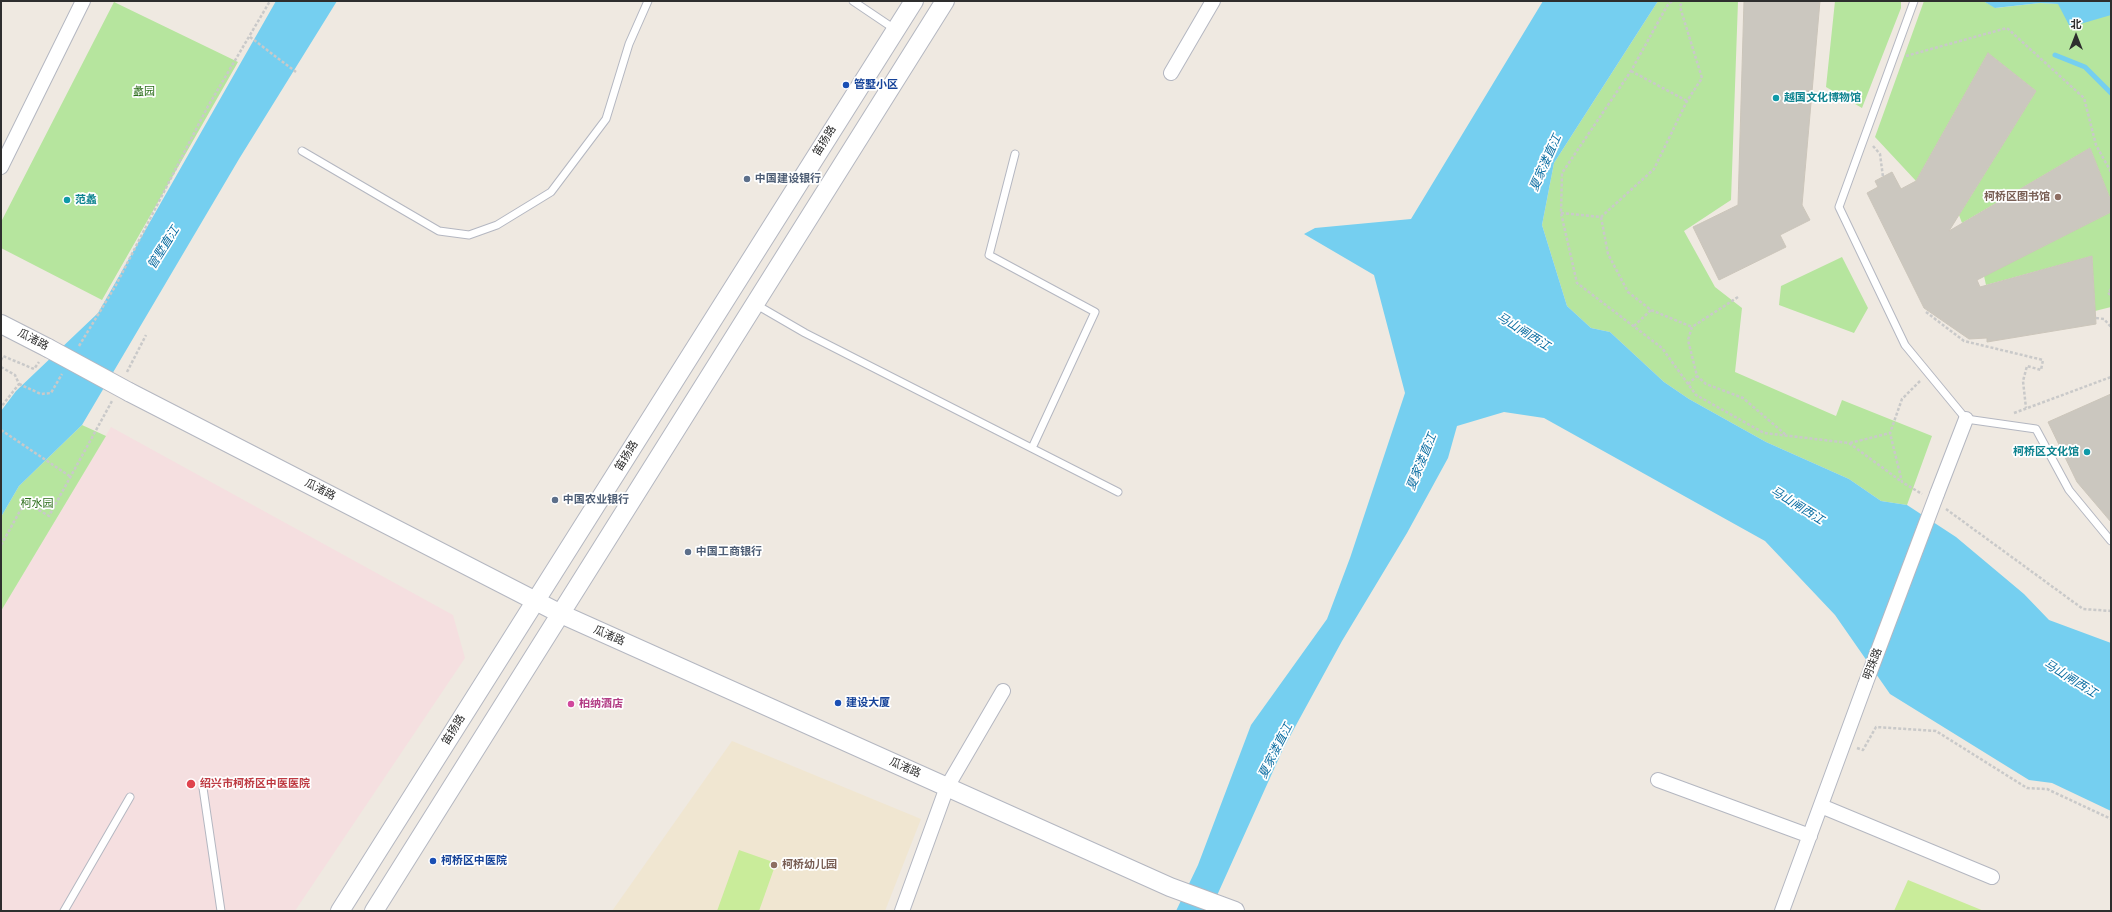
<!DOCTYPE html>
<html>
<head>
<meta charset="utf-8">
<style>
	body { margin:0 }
	#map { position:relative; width:2112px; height:912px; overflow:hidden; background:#efe9e1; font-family:"DM Sans","Noto Sans SC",sans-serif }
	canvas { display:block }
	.frame { position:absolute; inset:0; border:2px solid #2e2e2e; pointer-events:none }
	.north { position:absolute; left:2056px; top:16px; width:40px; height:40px; -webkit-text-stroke:3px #fff; paint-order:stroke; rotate:0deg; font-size:11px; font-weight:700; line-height:16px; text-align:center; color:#2e2e2e }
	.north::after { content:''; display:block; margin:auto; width:14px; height:18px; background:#2e2e2e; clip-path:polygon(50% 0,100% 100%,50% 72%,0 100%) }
</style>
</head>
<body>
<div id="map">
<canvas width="2112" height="912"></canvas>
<div class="frame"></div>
<div class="north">北</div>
</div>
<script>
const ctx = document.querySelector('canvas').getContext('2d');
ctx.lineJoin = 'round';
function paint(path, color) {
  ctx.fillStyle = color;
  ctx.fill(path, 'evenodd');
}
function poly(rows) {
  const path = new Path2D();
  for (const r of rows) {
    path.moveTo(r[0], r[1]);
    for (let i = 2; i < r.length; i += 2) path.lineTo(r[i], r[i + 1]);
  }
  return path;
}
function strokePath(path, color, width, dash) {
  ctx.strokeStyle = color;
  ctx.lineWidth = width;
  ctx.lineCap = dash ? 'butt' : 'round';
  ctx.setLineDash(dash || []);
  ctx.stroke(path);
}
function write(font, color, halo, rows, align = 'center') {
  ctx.font = font + ' "DM Sans","Noto Sans SC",sans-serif';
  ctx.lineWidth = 3.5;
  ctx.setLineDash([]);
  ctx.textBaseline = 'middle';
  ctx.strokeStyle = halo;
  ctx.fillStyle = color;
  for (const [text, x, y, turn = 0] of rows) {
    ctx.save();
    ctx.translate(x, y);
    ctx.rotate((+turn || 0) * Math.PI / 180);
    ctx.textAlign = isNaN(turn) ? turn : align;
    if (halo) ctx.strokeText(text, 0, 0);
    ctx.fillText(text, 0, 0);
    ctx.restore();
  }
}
const education = poly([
	[732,741,921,819,885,911,612,911]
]);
const medical = poly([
	[111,427,453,615,465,658,295,911,1,911,1,611]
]);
const green = poly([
	[1658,1,1738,1,1731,200,1684,231,1715,287,1742,308,1735,372,1836,416,1842,400,1932,436,1907,505,1881,501,1849,479,1766,442,1689,399,1664,382,1610,332,1591,328,1567,306,1542,225,1554,163],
	[1835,1,1901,1,1901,8,1862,108,1826,87],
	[1924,1,1983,1,1996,8,2040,3,2058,4,2111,15,2111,201,2090,148,1962,223,1959,215,2036,91,1988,53,1916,181,1875,137],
	[114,2,238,62,102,300,1,248,1,222],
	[2111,212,2111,307,2095,311,2092,256,1986,285,1984,276],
	[1842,257,1868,308,1854,333,1779,305,1781,286],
	[82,425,106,436,1,611,1,517,19,486]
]);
const pitch = poly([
	[739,850,776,863,759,911,717,911],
	[1908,880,1984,911,1894,911]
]);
const water = poly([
	[276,1,337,1,239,159,82,425,19,486,1,517,1,411,16,391,98,313],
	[1543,1,1658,1,1554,163,1542,225,1567,306,1591,328,1610,332,1664,382,1689,399,1766,442,1849,479,1881,501,1907,505,1956,537,2024,594,2049,620,2111,643,2111,811,2052,783,2029,780,1890,694,1835,615,1765,541,1544,418,1504,412,1457,426,1448,458,1407,533,1342,641,1283,749,1210,911,1176,911,1198,865,1251,725,1327,619,1350,558,1405,393,1374,275,1304,234,1315,228,1411,219],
	[1983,1,2111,1,2111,15,2070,27,2058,4,2040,3,1995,8]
]);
const stream = poly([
	[2055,55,2085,67,2111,93]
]);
const building = poly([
	[1744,1,1820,1,1802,205,1810,220,1780,235,1786,247,1719,280,1693,227,1738,205,1744,1],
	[1988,53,2036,91,1949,231,2090,148,2111,201,2111,212,1977,280,1980,287,2092,256,2096,324,1987,342,1987,338,1969,339,1924,308,1867,193,1878,187,1875,181,1892,172,1901,189,1916,181,1988,53],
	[2111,394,2111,522,2077,482,2048,422,2111,394]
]);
const path = poly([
	[1672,1,1667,6,1631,71,1562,173,1561,213,1577,283,1662,348,1696,395,1764,433,1849,443,1902,482],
	[250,37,296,72],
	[1906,56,2007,28,2084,98,2096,145,2111,172],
	[1631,71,1687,101],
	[1873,146,1880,154,1883,177],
	[1561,213,1601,217,1654,169,1687,101,1702,78,1680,7,1682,1],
	[1601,217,1608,254,1628,292,1651,310,1692,327],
	[2111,289,2108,293,2111,295],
	[1738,297,1692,327,1688,340,1697,376,1706,384,1743,398,1786,435],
	[1926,312,1964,341,2043,360,2041,370,2027,366,2023,381,2026,408],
	[2096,318,2104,319,2111,327],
	[1634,326,1651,310],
	[79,346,116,285,207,108,270,1],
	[1,360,3,356,34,369,39,362],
	[1,367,15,375,19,384,1,407],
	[127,372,146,335],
	[1920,381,1902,399,1890,433,1902,482,1922,494],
	[19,384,41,394,51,393,62,374],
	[1688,384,1697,376],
	[2014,413,2111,377],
	[1,430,71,477],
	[1850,443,1890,433],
	[1946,509,2083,609,2111,611],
	[1,545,25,502,49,516,112,401],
	[1857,748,1863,750,1876,727,1936,731,2027,788,2047,789,2111,819]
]);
const service = poly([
	[853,1,896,30],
	[1914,1,1839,207,1905,345,1966,419,2036,429,2069,490,2111,541],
	[302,151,439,231,469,235,497,225,551,192,606,119,629,44,648,1],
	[1015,154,989,255,1095,312,1032,448],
	[755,304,805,333,1118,492],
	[203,788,221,911],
	[64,911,130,797]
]);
const minor = poly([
	[1171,73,1213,1],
	[1,167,83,1],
	[1937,494,1966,419],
	[1658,780,1810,836],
	[1821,806,1992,877],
	[902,911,947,787,1003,691],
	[1782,911,1865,685]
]);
const tertiary = poly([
	[1,324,48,348],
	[129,392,561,614,1170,887,1235,911],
	[340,911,914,1],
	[374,911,945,1]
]);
const minorBridge = poly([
	[1865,685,1937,494]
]);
const tertiaryBridge = poly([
	[48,348,129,392]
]);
const markers = [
	[846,85,4,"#1a4fb4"],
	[1776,98,4,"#0f9aa8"],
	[747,179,4,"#5c6f8a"],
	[2058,197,4,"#8d6e63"],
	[67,200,4,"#0f9aa8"],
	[2087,452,4,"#0f9aa8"],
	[555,500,4,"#5c6f8a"],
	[688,552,4,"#5c6f8a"],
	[838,703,4,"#1a4fb4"],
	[571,704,4,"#d1479c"],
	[191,784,5,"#e0444e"],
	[433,861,4,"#1a4fb4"],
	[774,865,4,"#8d6e63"]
];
const transitNames = [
	["管墅小区",854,85],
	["建设大厦",846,703],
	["柯桥区中医院",441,861]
];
const parkNames = [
	["蠡园",144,92],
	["柯水园",37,504]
];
const cultureNames = [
	["越国文化博物馆",1784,98],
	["范蠡",75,200],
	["柯桥区文化馆",2079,452,"right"]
];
const streetNames = [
	["笛扬路",825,141,-58],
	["瓜渚路",33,340,27],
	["笛扬路",627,456,-58],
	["瓜渚路",320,490,27],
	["瓜渚路",609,636,24],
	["明珠路",1873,664,-69],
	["笛扬路",454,730,-58],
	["瓜渚路",905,768,24]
];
const serviceNames = [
	["中国建设银行",755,179],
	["中国农业银行",563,500],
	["中国工商银行",696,552]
];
const educationNames = [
	["柯桥区图书馆",2050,197],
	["柯桥幼儿园",782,865,"left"]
];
const hotelNames = [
	["柏纳酒店",579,704]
];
const healthNames = [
	["绍兴市柯桥区中医医院",200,784]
];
const waterNames = [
	["夏家溇直江",1546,163,-66],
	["管墅直江",164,248,-58],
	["马山闸西江",1523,332,32],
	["夏家溇直江",1422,462,-68],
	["马山闸西江",1797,506,32],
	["马山闸西江",2070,679,32],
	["夏家溇直江",1276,751,-63]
];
paint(education, '#f0e6d1');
paint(medical, '#f5dfe0');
paint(green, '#b6e59e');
paint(pitch, '#c9ec9a');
paint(water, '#75cff0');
strokePath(stream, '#75cff0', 5);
paint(building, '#cbc7bf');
strokePath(building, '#cbc5ba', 1);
strokePath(service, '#b4b7c1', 9);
strokePath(minor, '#b4b7c1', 16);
strokePath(tertiary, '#b4b7c1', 20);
strokePath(path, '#c9c9c9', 2.5, [3, 2]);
strokePath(service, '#fff', 7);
strokePath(minor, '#fff', 14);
strokePath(tertiary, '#fff', 18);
strokePath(minorBridge, '#b4b7c1', 16, []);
strokePath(tertiaryBridge, '#b4b7c1', 20, []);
strokePath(minorBridge, '#fff', 14);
strokePath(tertiaryBridge, '#fff', 18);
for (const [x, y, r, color] of markers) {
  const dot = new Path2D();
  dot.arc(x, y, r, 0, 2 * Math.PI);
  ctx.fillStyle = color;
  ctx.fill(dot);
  strokePath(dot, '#fff', 1.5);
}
write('bold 11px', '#164399', '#fff', transitNames, 'left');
write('11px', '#2c6e1b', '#fff', parkNames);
write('bold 11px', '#0d838f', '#fff', cultureNames, 'left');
write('11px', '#2e2e2e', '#fff', streetNames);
write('bold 11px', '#4e5e75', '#fff', serviceNames, 'left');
write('bold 11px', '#785e54', '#fff', educationNames, 'right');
write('bold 11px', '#b23c85', '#fff', hotelNames, 'left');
write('bold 11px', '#be3a42', '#fff', healthNames, 'left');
write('italic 12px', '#0d6fa3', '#fff', waterNames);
</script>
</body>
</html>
